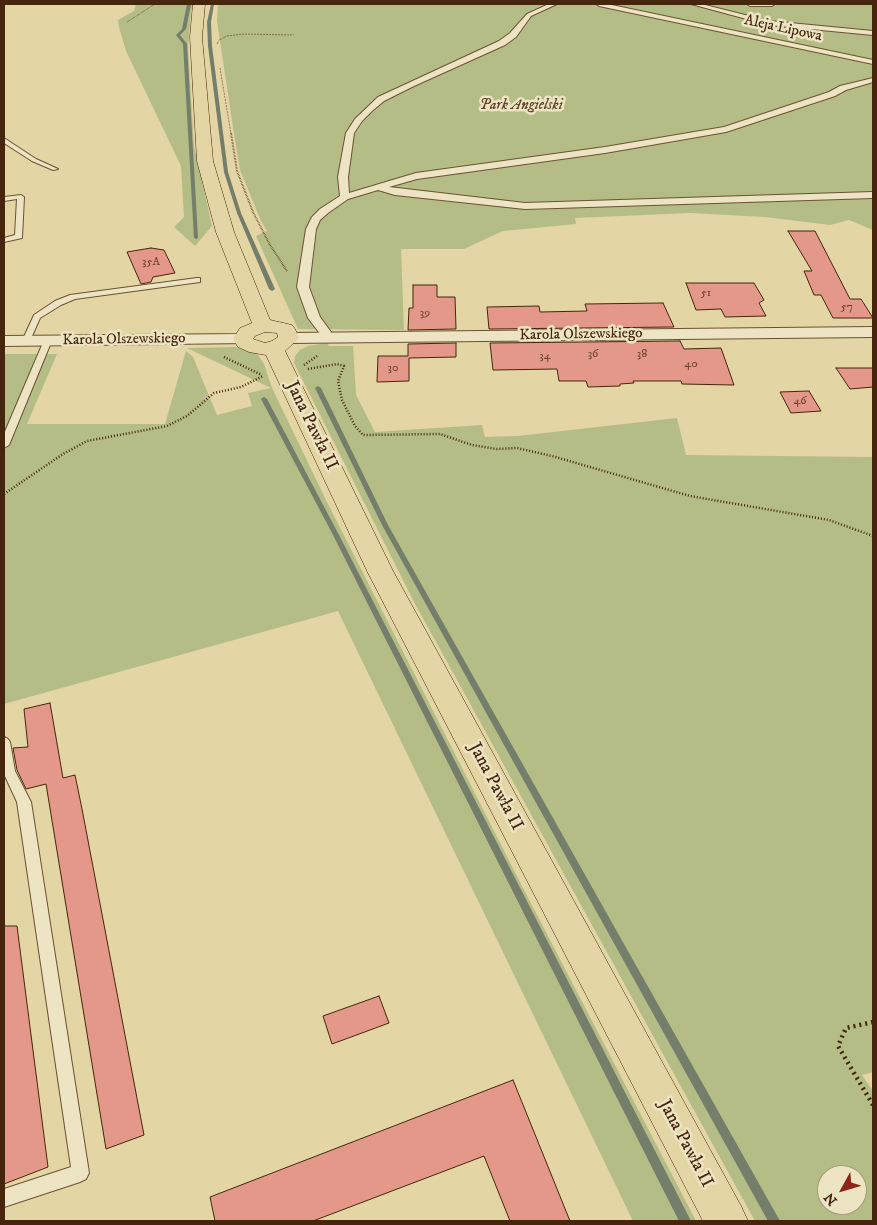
<!DOCTYPE html>
<html>
<head>
<meta charset="utf-8">
<style>
	body { margin:0 }
	#map { position:relative; width:877px; height:1225px; overflow:hidden; background:#e3d5a4; font-family:"IM FELL DW Pica",serif }
	canvas { display:block }
	.frame { position:absolute; inset:0; border:5px solid #45260d; pointer-events:none }
	.north { position:absolute; left:817px; top:1165px; width:50px; height:50px; box-sizing:border-box; background:#ede4c4; border:1px solid #aa987b; border-radius:50%; rotate:231deg; font-size:14px; font-weight:700; line-height:20px; text-align:center; color:#45260d }
	.north::after { content:''; display:block; margin:auto; width:18px; height:22px; background:#8f2418; clip-path:polygon(50% 0,100% 100%,50% 72%,0 100%) }
</style>
</head>
<body>
<div id="map">
<canvas width="877" height="1225"></canvas>
<div class="frame"></div>
<div class="north">N</div>
</div>
<script>
const ctx = document.querySelector('canvas').getContext('2d');
ctx.lineJoin = 'round';
function paint(path, color) {
  ctx.fillStyle = color;
  ctx.fill(path, 'evenodd');
}
function poly(rows) {
  const path = new Path2D();
  for (const r of rows) {
    path.moveTo(r[0], r[1]);
    for (let i = 2; i < r.length; i += 2) path.lineTo(r[i], r[i + 1]);
  }
  return path;
}
function strokePath(path, color, width, dash) {
  ctx.strokeStyle = color;
  ctx.lineWidth = width;
  ctx.lineCap = dash ? 'butt' : 'round';
  ctx.setLineDash(dash || []);
  ctx.stroke(path);
}
function write(font, color, halo, rows, align = 'center') {
  ctx.font = font + ' "IM FELL DW Pica",serif';
  ctx.lineWidth = 5;
  ctx.setLineDash([]);
  ctx.textBaseline = 'middle';
  ctx.strokeStyle = halo;
  ctx.fillStyle = color;
  for (const [text, x, y, turn = 0] of rows) {
    ctx.save();
    ctx.translate(x, y);
    ctx.rotate((+turn || 0) * Math.PI / 180);
    ctx.textAlign = isNaN(turn) ? turn : align;
    if (halo) ctx.strokeText(text, 0, 0);
    ctx.fillText(text, 0, 0);
    ctx.restore();
  }
}
const green = poly([
	[136,4,194,4,191,11,188,47,194,146,212,226,195,246,174,227,184,217,181,166,126,51,119,27,118,20,134,11],
	[244,4,873,4,873,230,849,220,830,225,765,217,690,213,575,218,576,224,503,231,464,249,401,249,404,330,298,329,256,236,267,231,261,221,240,170,234,134,217,21,218,5],
	[327,343,329,346,353,346,356,395,375,432,482,425,485,437,518,436,677,418,686,455,873,457,873,1072,862,1075,873,1091,873,1221,755,1221,414,602,294,363,295,356,300,350,308,346],
	[827,1175,857,1175,857,1205,827,1205],
	[234,347,246,348,257,353,264,364,272,388,326,500,522,886,696,1221,633,1221,338,611,4,704,4,354,57,354,27,424,165,424,186,351,193,357,217,415,252,406,248,393,271,388,187,348]
]);
const stream = poly([
	[187,4,191,4,186,29,180,35,187,44,198,238,196,239,194,238,183,44,176,35,182,29,187,4],
	[211,4,214,4,211,22,212,46,228,172,241,213,275,289,272,291,269,289,237,213,224,172,208,46,207,22,211,4],
	[318,386,321,388,388,525,780,1221,768,1221,382,525,315,388,318,386],
	[264,397,267,399,338,533,691,1221,679,1221,332,533,261,399,264,397]
]);
const building = poly([
	[788,231,815,231,850,299,861,299,873,318,833,318,821,295,814,295,804,271,812,271,788,231],
	[151,248,164,250,175,273,153,277,151,282,141,284,127,252,151,248],
	[686,283,754,283,764,300,759,303,766,316,725,317,721,309,696,310,686,283],
	[413,285,437,285,437,297,455,297,456,329,408,330,409,308,413,308,413,285],
	[663,303,674,327,489,329,487,307,539,306,540,312,587,311,585,304,663,303],
	[680,341,684,349,721,348,734,385,682,384,681,381,633,381,634,383,620,384,620,386,588,387,586,381,559,381,557,369,493,370,490,343,680,341],
	[456,343,456,357,409,358,409,381,377,382,378,356,408,356,408,344,456,343],
	[836,368,873,368,873,387,850,389,836,368],
	[809,391,821,411,791,413,780,392,809,391],
	[50,703,63,778,75,775,82,809,144,1135,106,1149,46,784,26,789,17,770,13,748,28,747,24,709,50,703],
	[4,926,17,926,48,1167,4,1184,4,926],
	[379,996,389,1023,332,1044,323,1016,379,996],
	[513,1080,570,1221,510,1221,484,1156,313,1221,215,1221,210,1197,513,1080]
]);
const pathFar3 = poly([
	[127,22,155,4],
	[217,44,219,40,227,36,243,34,294,35],
	[220,68,231,134]
]);
const pathFar2 = poly([
	[231,133,237,171,253,212,270,245,287,271]
]);
const pathFar1 = poly([
	[224,357,262,375],
	[304,365,317,356],
	[308,369,337,364,344,366,338,381,342,400,355,426,363,435,440,434,472,445,496,449,517,448,552,456,690,496,829,520,873,536],
	[4,494,63,454,87,441,167,426,187,416,214,393,241,387,263,376]
]);
const path = poly([
	[873,1022,846,1028,838,1046,873,1105]
]);
const service = poly([
	[4,138,36,159,58,169,53,170,32,161,4,143,4,138],
	[21,195,24,197,22,238,4,242,4,238,15,235,17,199,4,201,4,197,21,195],
	[197,278,200,278,200,282,75,299,61,305,40,318,29,343,23,343,22,341,34,315,55,301,70,295,197,278],
	[45,338,48,338,52,340,9,445,4,448,4,434,45,338],
	[4,737,8,739,10,742,15,771,31,802,89,1173,86,1179,80,1182,4,1207,4,1189,71,1167,17,802,4,774,4,737]
]);
const pedestrian = poly([
	[549,4,557,4,531,16,516,37,505,45,414,86,384,101,372,111,362,121,354,133,348,177,349,193,416,173,605,147,724,127,829,92,840,86,873,78,873,82,846,90,835,96,726,132,605,153,417,179,389,187,525,203,873,192,873,198,525,209,395,195,378,190,348,199,328,213,320,220,316,229,309,287,320,317,331,332,329,335,321,335,308,318,297,287,306,229,312,217,320,209,340,196,338,177,346,133,355,119,378,97,499,41,510,33,527,14,549,4],
	[596,4,607,4,873,60,873,64,599,6,596,4],
	[691,4,701,4,769,21,873,31,873,35,769,25,691,4],
	[747,4,775,4,772,6,750,6,747,4]
]);
const minor = poly([
	[873,327,873,337,289,343,283,342,281,338,283,334,289,333,873,327],
	[243,334,249,335,251,339,249,343,4,346,4,336,243,334]
]);
const primary = poly([
	[193,4,205,4,202,37,213,161,234,232,270,320,292,325,295,329,299,338,285,351,393,571,741,1206,748,1221,703,1221,367,571,266,355,249,352,238,347,233,339,240,328,252,323,216,232,197,161,190,37,193,4],
	[265,332,277,333,278,337,272,341,265,343,253,339,255,336,265,332]
]);
const farNumbernames = [
	["35A",151,263],
	["51",706,294],
	["57",847,308],
	["39",425,314],
	["36",593,355],
	["38",642,355],
	["34",545,357],
	["40",691,365],
	["30",393,369],
	["46",800,402]
];
const farStreetnames = [
	["Aleja Lipowa",783,29,12],
	["Karola Olszewskiego",581,335,-1],
	["Karola Olszewskiego",124,340,-1]
];
const farParknames = [
	["Park Angielski",521,106]
];
const streetNames = [
	["Jana Pawła II",311,426,64],
	["Jana Pawła II",495,787,62],
	["Jana Pawła II",685,1144,62]
];
paint(green, '#b4bd85');
paint(stream, '#757e6a');
paint(building, '#e3988a');
strokePath(building, '#45260d', 1);
strokePath(service, '#6c5233', 2);
strokePath(pedestrian, '#6c5233', 2);
strokePath(minor, '#6c5233', 2);
strokePath(primary, '#45260d', 1);
strokePath(pathFar3, '#45260d', 1, [0.5, 1]);
strokePath(pathFar2, '#45260d', 2, [0.5, 1]);
strokePath(pathFar1, '#45260d', 2.5, [1, 2]);
strokePath(path, '#45260d', 4.5, [2, 4]);
paint(service, '#ede4c4');
paint(pedestrian, '#ede4c4');
paint(minor, '#ede4c4');
paint(primary, '#e3d5a4');
write('12px', '#6c422c', null, farNumbernames);
write('15px', '#45260d', '#ede4c4', farStreetnames);
write('italic 15px', '#5b4425', '#ede4c4', farParknames);
write('18px', '#45260d', '#ede4c4', streetNames);
</script>
</body>
</html>
